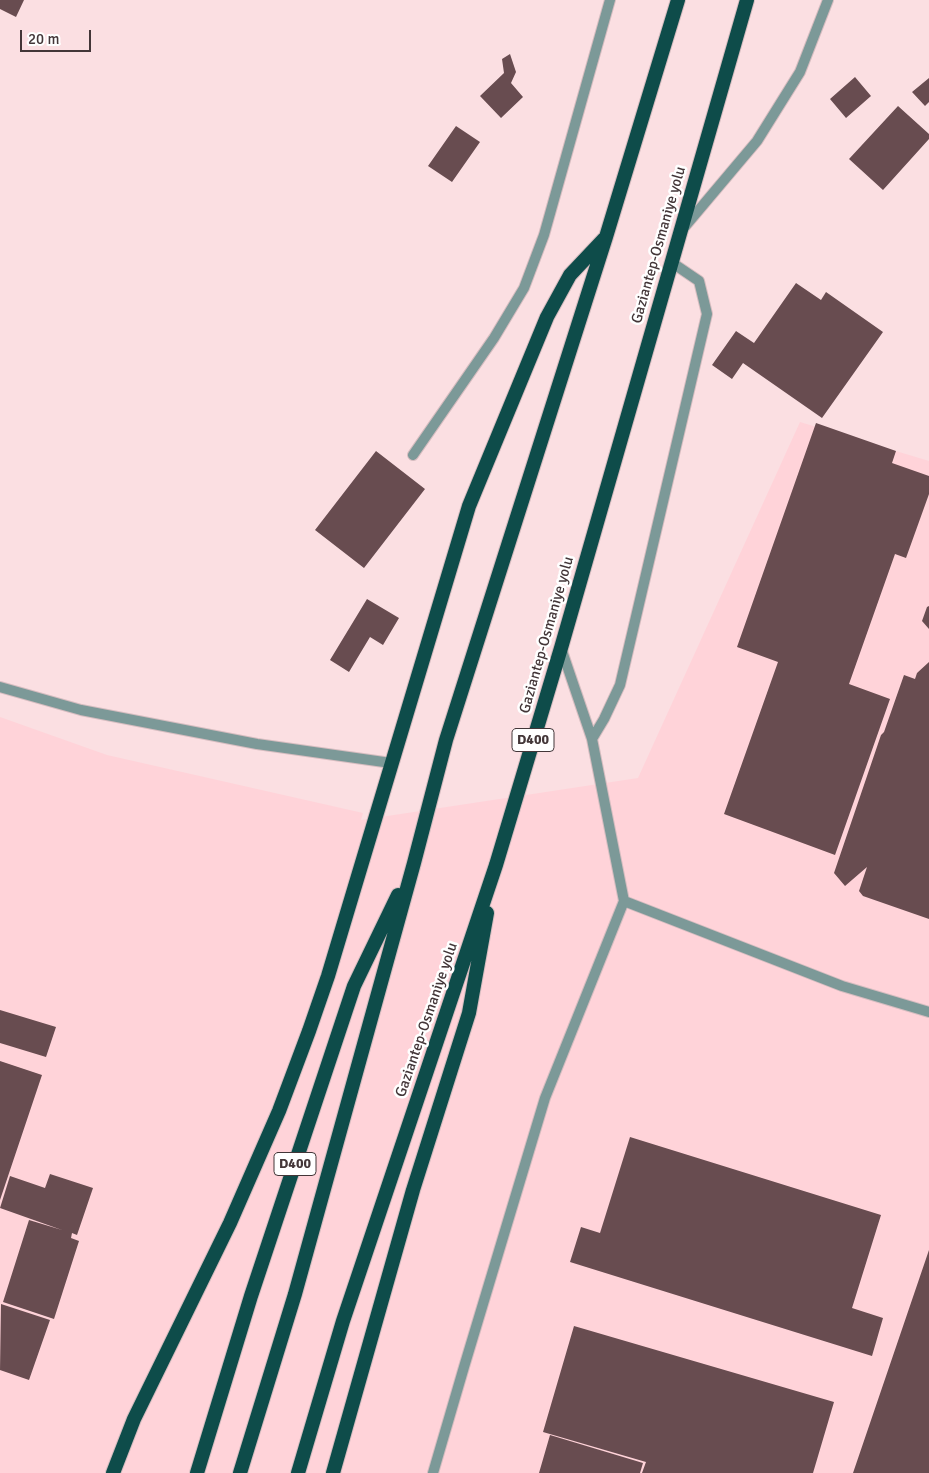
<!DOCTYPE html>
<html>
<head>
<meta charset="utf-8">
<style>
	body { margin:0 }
	#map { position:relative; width:929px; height:1473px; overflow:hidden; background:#fbdfe2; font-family:Signika,sans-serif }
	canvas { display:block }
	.scale { position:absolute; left:20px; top:30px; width:71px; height:22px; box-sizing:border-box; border:2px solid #433638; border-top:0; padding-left:6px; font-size:15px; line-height:18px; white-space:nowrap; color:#433638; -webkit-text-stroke:4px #fff; paint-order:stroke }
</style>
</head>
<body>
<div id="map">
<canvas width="929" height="1473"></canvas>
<div class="scale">20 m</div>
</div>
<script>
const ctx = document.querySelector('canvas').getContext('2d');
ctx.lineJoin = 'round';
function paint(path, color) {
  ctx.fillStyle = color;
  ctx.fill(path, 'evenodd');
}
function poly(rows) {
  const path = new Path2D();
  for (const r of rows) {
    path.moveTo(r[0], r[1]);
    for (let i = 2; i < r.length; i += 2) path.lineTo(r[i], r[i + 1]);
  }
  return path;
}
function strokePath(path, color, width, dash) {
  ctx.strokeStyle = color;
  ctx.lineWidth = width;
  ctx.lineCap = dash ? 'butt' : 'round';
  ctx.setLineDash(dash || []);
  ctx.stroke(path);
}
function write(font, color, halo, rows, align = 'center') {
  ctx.font = font + ' Signika,sans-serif';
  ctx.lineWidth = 5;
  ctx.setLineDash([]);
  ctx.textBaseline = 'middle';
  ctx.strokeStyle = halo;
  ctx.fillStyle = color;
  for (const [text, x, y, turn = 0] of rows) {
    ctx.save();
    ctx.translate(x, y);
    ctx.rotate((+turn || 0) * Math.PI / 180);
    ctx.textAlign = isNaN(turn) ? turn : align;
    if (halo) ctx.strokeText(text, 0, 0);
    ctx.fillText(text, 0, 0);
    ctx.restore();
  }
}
const built = poly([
	[800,422,929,461,929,1473,0,1473,0,717,107,755,363,813,361,820,638,778]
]);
const building = poly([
	[0,0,24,0,16,17,0,9],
	[510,54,516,72,511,83,523,97,501,118,480,96,504,73,502,59],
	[855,77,871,96,846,118,830,99],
	[929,78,929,102,925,106,912,92],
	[898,106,929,134,929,139,883,190,849,159],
	[456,126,480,142,452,182,428,166],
	[796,283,821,300,826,292,883,332,822,418,743,363,732,379,712,365,736,331,754,343],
	[816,423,896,451,892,463,929,476,929,494,906,558,895,554,849,684,890,699,835,855,724,814,778,662,737,647],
	[376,451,425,489,364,568,315,530],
	[367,599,399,618,383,645,370,637,349,672,330,660],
	[929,606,929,629,922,621,927,607],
	[929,662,929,919,863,896,859,891,867,867,845,886,834,873,881,735,884,732,904,675,915,679,917,673],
	[0,1010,56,1027,46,1057,0,1043],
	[0,1061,42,1075,0,1200],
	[630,1137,881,1215,852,1308,883,1318,872,1356,570,1262,581,1227,600,1233],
	[50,1174,93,1188,77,1235,72,1233,71,1238,79,1241,54,1319,3,1302,29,1220,62,1230,0,1208,10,1176,45,1188],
	[929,1250,929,1473,853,1473],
	[1,1304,50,1320,29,1380,0,1370],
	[574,1326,834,1402,813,1473,642,1473,646,1462,543,1432],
	[550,1435,643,1463,640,1473,539,1473]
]);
const service = poly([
	[682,230,757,141,800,72,828,0],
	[413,455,494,338,524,288,544,235,610,0]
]);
const minor = poly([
	[561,648,592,739,624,901],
	[592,739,604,719,620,685,707,314,699,281,671,262],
	[433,1473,464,1367,545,1098,624,901,842,986,929,1012]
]);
const tertiary = poly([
	[0,687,81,710,257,744,391,763]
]);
const trunk = poly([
	[113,1473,134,1419,230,1223,279,1111,309,1031,328,976,469,506,547,317,570,275,604,239],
	[197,1473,251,1296,354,986,398,895],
	[240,1473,295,1294,414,863,446,740,606,237,678,0],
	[298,1473,343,1321,496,865,561,648,747,0],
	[333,1473,413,1190,469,1013,487,913]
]);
const shields = [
	[533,740,42],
	[295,1164,42]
];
const shieldNames = [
	["D400",533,740],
	["D400",295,1164]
];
const streetNames = [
	["Gaziantep-Osmaniye yolu",659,245,-74],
	["Gaziantep-Osmaniye yolu",547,635,-74],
	["Gaziantep-Osmaniye yolu",427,1020,-71]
];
paint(built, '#ffd3d9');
paint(building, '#684c50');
strokePath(service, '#d6bdc0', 12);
strokePath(minor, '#d6bdc0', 12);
strokePath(tertiary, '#d6bdc0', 12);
strokePath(trunk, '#d6bdc0', 16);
strokePath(service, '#7c9998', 10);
strokePath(minor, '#7c9998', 10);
strokePath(tertiary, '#7c9998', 10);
strokePath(trunk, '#0e4c4a', 14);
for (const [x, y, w] of shields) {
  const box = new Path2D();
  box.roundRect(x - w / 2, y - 11.5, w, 23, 4);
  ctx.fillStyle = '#fff';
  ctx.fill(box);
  strokePath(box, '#433638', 1);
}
write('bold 14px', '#433638', null, shieldNames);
write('15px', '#433638', '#fff', streetNames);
</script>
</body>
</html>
